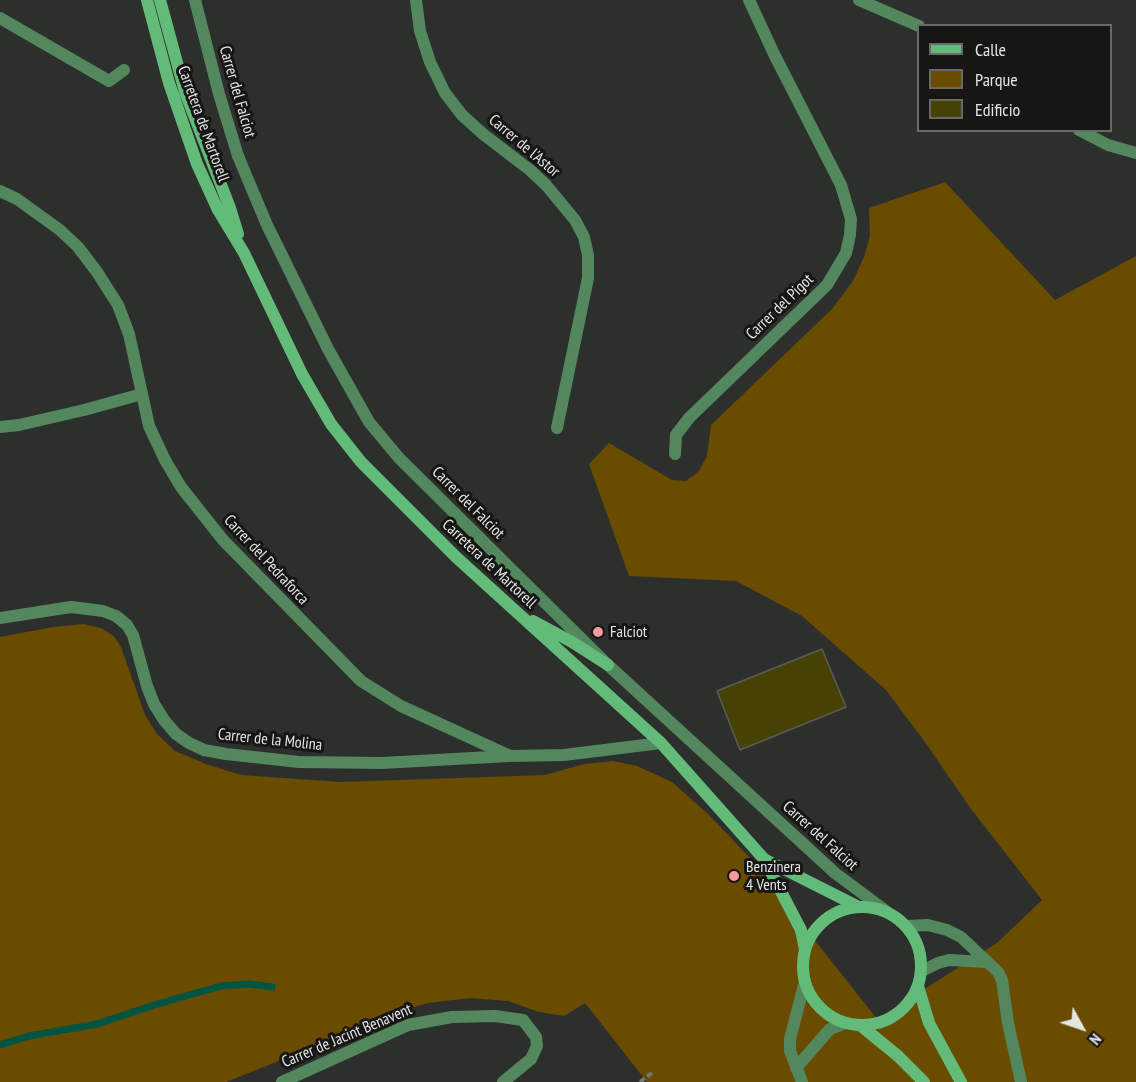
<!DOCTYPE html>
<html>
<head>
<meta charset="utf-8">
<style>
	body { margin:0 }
	#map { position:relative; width:1136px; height:1082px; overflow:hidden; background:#2d2f2c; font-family:"PT Sans Narrow",sans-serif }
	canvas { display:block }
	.legend { position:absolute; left:917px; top:24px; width:195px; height:108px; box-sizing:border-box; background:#161715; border:2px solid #686968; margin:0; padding:8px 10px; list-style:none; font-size:18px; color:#e4e5e4 }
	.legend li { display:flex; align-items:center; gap:12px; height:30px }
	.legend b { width:30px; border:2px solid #686968 }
	.north { position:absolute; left:1052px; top:998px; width:60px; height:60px; -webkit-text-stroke:4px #161715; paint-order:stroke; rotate:130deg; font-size:16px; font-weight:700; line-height:24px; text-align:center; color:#e4e5e4 }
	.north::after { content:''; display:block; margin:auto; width:21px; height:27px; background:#e4e5e4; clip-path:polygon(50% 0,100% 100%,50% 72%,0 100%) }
</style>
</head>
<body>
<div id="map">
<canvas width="1136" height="1082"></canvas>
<ul class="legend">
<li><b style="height:8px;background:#63bb79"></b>Calle</li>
<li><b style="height:16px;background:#694c00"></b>Parque</li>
<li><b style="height:16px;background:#464204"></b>Edificio</li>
</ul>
<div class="north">N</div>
</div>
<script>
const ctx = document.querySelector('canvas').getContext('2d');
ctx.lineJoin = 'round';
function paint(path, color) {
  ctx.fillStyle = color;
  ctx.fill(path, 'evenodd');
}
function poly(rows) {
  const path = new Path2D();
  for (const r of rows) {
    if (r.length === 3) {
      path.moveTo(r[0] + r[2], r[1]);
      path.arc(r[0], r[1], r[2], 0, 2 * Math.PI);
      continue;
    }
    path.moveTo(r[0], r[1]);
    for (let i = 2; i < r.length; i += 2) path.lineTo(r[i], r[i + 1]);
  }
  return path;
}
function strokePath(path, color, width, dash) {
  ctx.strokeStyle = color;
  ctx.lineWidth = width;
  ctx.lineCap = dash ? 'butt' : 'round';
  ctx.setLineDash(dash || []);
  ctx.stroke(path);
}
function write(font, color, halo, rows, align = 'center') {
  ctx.font = font + ' "PT Sans Narrow",sans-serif';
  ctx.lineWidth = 6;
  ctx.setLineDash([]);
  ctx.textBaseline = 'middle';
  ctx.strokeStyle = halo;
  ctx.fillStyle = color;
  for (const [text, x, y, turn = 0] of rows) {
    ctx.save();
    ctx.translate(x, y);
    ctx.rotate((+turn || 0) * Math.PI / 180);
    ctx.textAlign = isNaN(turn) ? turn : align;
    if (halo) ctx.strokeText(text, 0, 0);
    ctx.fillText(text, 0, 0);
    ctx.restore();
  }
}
const green = poly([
	[945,182,1055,300,1136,256,1136,1082,647,1082,585,1003,564,1016,539,1012,508,1001,470,998,428,1003,375,1018,311,1048,226,1082,0,1082,0,637,53,627,84,624,101,628,114,636,121,647,145,715,157,734,175,751,206,764,241,775,340,782,488,777,545,775,584,764,613,761,637,766,672,782,709,815,750,858,877,1019,997,943,1042,900,971,809,925,742,886,690,802,616,736,581,629,576,589,464,609,443,672,480,686,481,699,471,707,456,711,425,832,309,853,281,864,257,870,236,869,208]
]);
const stream = poly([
	[0,1045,29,1036,97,1024,154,1005,221,986,249,984,272,987]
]);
const building = poly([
	[822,649,846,707,740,750,717,691,822,649]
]);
const path = poly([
	[640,1082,653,1072]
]);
const minor = poly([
	[195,0,219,94,238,156,267,225,328,349,369,422,399,458,608,665,835,873,886,911],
	[416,0,420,31,430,62,445,93,462,115,483,134,530,170,546,185,575,220,584,237,588,255,588,278,557,428],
	[859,0,919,26],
	[0,18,109,81,124,70],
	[1079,130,1108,145,1136,153],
	[0,191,17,199,60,230,78,247,97,272,118,305,129,334,149,426,165,460,181,487,223,540,361,681,401,706,510,756,564,755,661,743],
	[0,427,19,425,84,410,142,394],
	[675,454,676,435,689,418,827,285,846,253,850,235,851,219,841,185,774,54,749,0],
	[0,618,71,607,103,611,116,616,127,625,133,635,147,686,154,704,164,720,176,734,189,743,204,750,226,754,299,762,382,763,509,756],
	[907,926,928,925,947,930,961,937,998,972,1002,980,1008,1023,1021,1082],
	[922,971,938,963,949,960,987,962],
	[796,1068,830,1029,846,1023],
	[282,1082,408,1025,452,1017,495,1016,523,1020,536,1037,537,1046,531,1059,503,1082],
	[802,1082,790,1051,790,1039,805,981]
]);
const secondary = poly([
	[147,0,169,83,197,164,218,210,244,253,302,374,331,424,361,462,456,557,661,743,764,859,801,930,805,949],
	[160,0,185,92,230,208,238,234],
	[533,621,572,642,608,665],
	[764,859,857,906],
	[862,966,59],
	[918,986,929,1023,961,1082],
	[860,1025,898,1056,924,1082]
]);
const markers = [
	[598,632,6,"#f59b9d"],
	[734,876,6,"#f59b9d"]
];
const streetNames = [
	["Carrer del Falciot",237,92,74],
	["Carretera de Martorell",203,124,70],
	["Carrer de l'Astor",524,146,40],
	["Carrer del Pigot",780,307,-44],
	["Carrer del Falciot",468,503,45],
	["Carrer del Pedraforca",266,560,47],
	["Carretera de Martorell",489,564,43],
	["Carrer de la Molina",270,740,6],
	["Carrer del Falciot",820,836,42],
	["Carrer de Jacint Benavent",347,1036,-23]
];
const poiNames = [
	["Falciot",610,632],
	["Benzinera",746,867],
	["4 Vents",746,885]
];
paint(green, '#694c00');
strokePath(stream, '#005442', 7);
paint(building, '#464204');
strokePath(building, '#5b5b58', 1.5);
strokePath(path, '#737572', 4, [6, 3]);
strokePath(minor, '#53885f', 12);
strokePath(secondary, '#63bb79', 12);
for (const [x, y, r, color] of markers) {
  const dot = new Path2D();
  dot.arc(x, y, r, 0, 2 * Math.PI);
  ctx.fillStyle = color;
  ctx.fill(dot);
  strokePath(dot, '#161715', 2);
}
write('16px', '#e4e5e4', '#161715', streetNames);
write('16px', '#e4e5e4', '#161715', poiNames, 'left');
</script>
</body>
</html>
